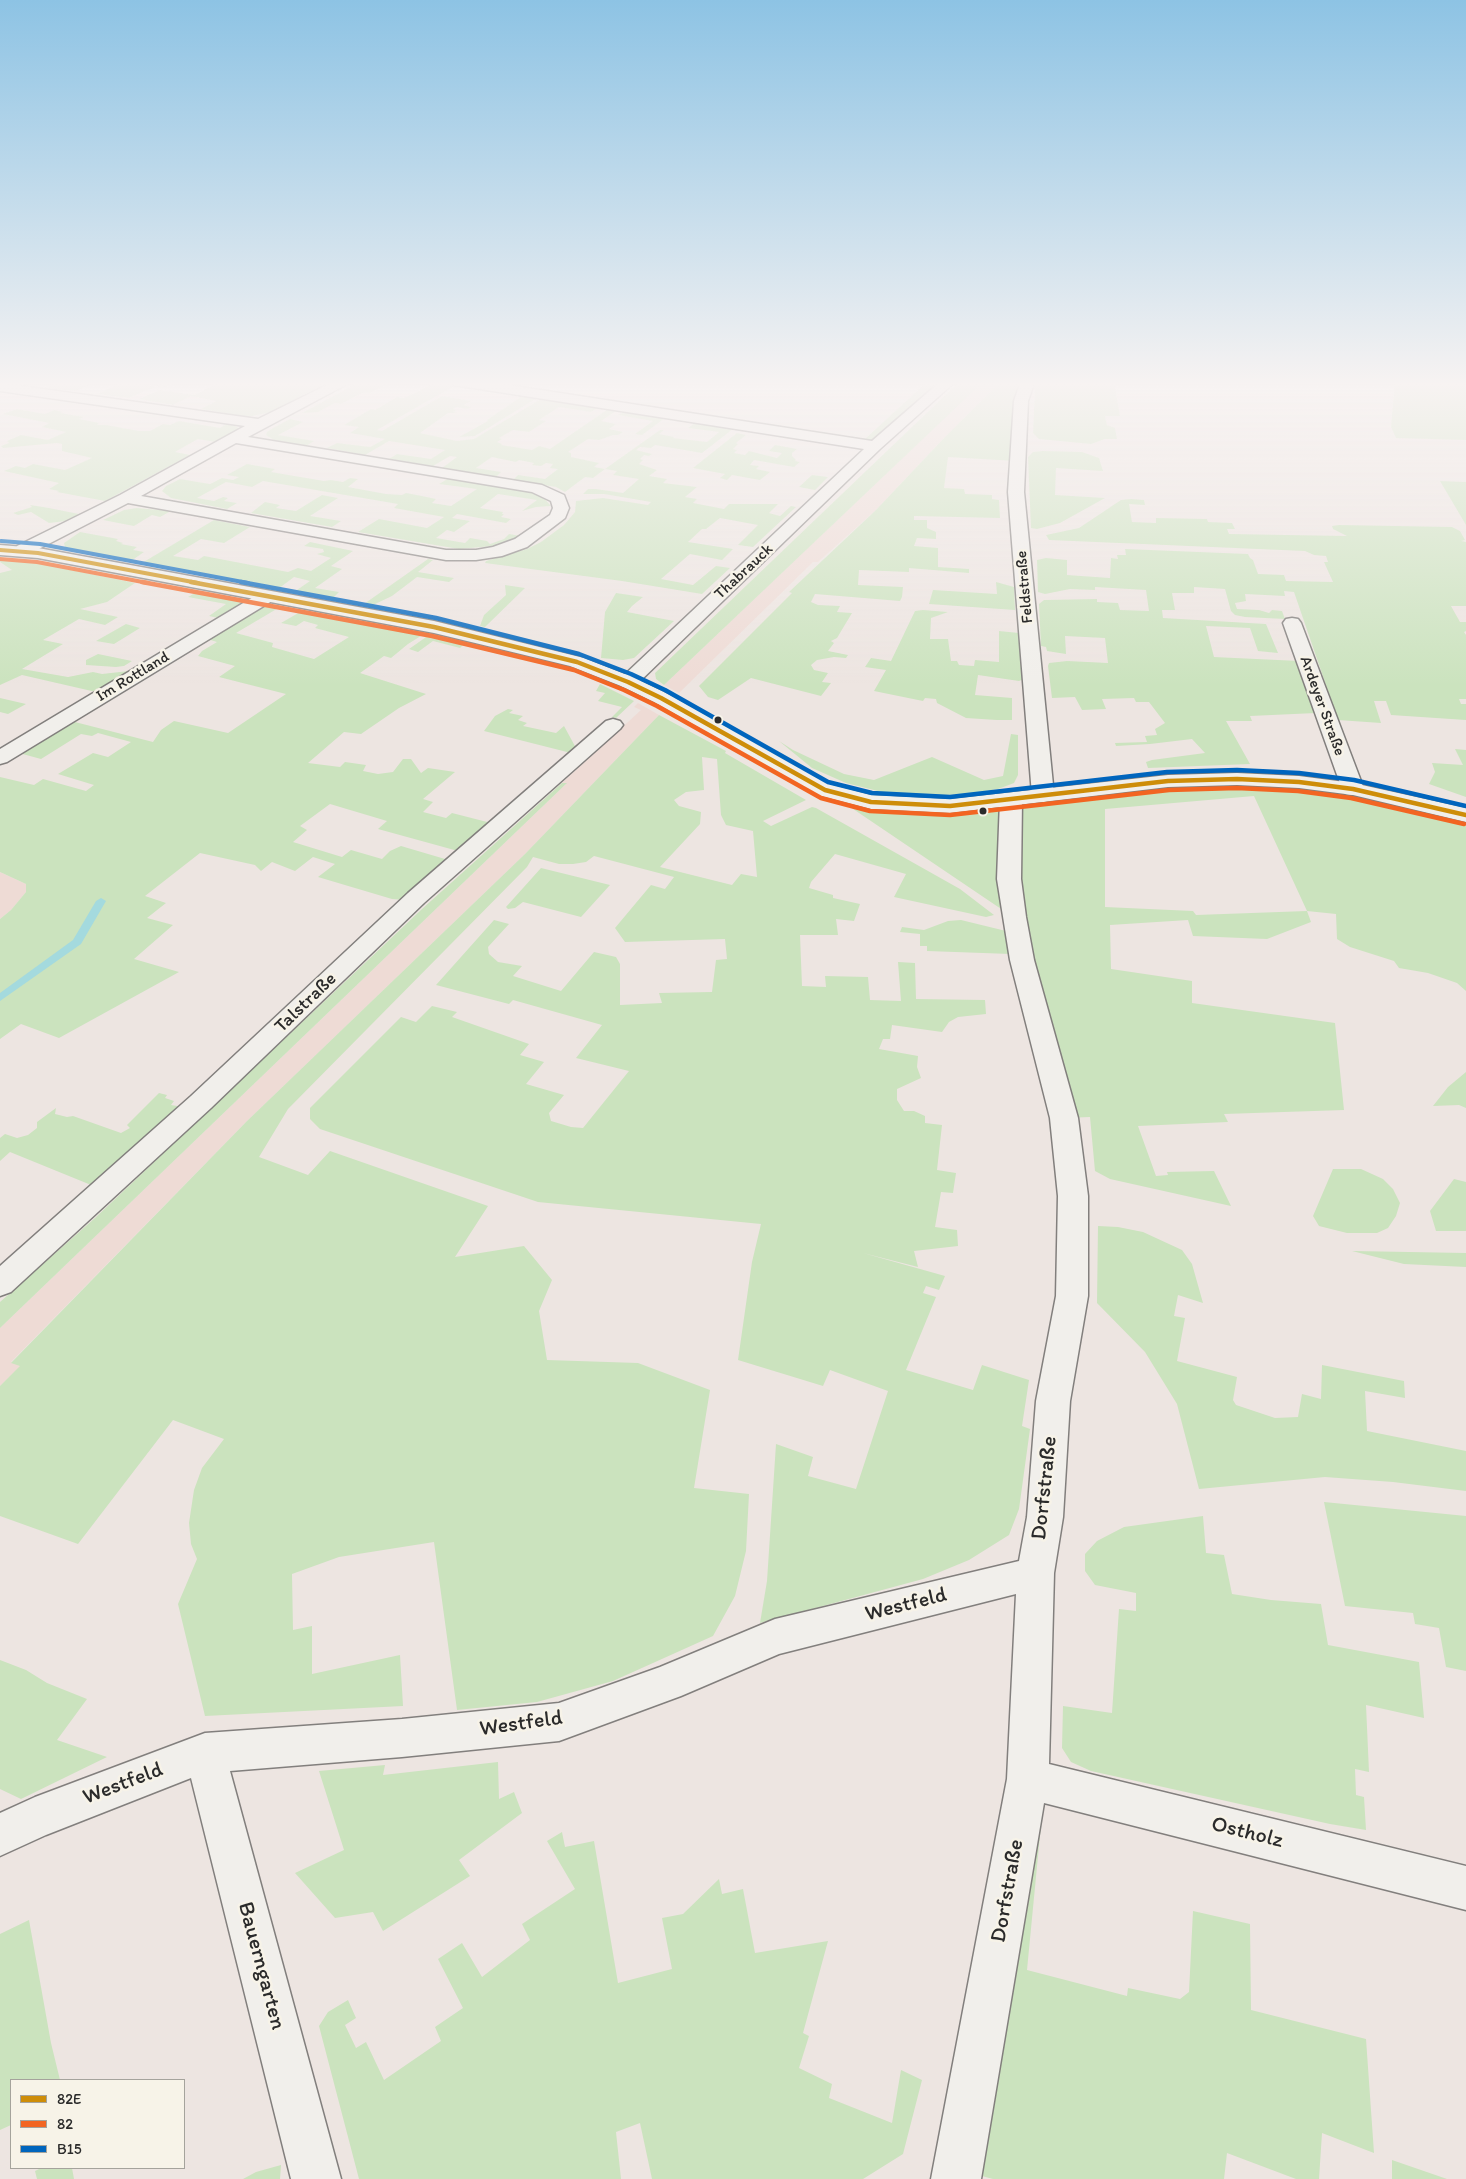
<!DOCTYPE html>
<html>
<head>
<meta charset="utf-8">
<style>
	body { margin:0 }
	#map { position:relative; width:1466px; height:2179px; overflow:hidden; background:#ede5e1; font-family:Itim,sans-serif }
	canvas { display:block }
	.legend { position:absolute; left:10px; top:2079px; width:175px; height:90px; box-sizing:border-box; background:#f7f3e8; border:1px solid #a5a39c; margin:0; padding:6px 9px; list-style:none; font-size:15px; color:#2b2b2b }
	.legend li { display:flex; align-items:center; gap:10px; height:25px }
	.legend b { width:25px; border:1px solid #a5a39c }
</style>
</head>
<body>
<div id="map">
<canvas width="1466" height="2179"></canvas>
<ul class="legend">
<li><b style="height:6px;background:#ce8d09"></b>82E</li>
<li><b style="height:6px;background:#f26522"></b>82</li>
<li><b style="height:6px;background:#0065bd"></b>B15</li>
</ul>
</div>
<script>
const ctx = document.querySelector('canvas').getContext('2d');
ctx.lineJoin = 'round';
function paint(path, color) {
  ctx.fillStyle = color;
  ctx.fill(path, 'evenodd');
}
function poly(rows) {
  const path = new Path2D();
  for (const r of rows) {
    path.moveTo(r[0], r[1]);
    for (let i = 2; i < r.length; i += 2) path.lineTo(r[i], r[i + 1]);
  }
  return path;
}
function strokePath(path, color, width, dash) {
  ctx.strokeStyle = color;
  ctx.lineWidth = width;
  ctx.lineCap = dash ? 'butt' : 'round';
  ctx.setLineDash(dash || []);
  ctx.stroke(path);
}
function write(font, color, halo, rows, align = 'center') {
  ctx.font = font + ' Itim,sans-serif';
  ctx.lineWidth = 5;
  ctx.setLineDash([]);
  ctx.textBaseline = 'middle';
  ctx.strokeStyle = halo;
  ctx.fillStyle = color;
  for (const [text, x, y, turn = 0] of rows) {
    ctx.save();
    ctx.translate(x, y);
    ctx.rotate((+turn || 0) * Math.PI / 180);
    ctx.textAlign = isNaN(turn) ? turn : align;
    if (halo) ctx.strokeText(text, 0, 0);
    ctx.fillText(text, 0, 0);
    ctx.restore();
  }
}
const built = poly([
	[983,381,1001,381,944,438,876,510,818,562,813,562,679,693,664,685],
	[638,703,659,715,525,854,247,1121,11,1362,21,1366,0,1386,0,1328,566,784,562,783,641,710,634,707],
	[0,872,26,884,26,892,11,910,0,919]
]);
const green = poly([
	[62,381,98,381,75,391,46,388],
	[166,381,181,381,165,387,156,386,129,398,98,394,120,383,156,386],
	[194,381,330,381,271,412,248,417,201,409,216,401,191,396,173,405,139,399,160,390,194,395,215,385],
	[361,381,393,381,370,393,364,392,341,404,335,403,318,412,302,413],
	[429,381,456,385,377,430,382,431,442,396,471,401,464,405,471,407,468,409,456,407,453,409,457,410,453,412,458,413,448,413,420,433,457,441,474,439,541,399,598,408,591,412,559,407,539,420,546,421,529,432,513,430,499,438,502,439,497,442,502,444,501,445,532,450,539,446,550,449,608,409,616,411,601,421,616,424,609,429,623,432,618,435,613,435,599,440,588,439,568,452,571,453,571,457,599,463,594,467,605,469,660,430,664,430,659,434,674,437,673,438,707,442,719,432,688,428,695,423,733,429,702,453,655,445,651,448,640,447,636,450,652,454,649,456,644,455,640,459,643,460,639,464,657,470,649,476,667,479,663,483,697,487,685,497,697,499,693,503,724,509,729,504,778,504,769,513,780,516,791,506,796,507,753,547,738,545,758,525,720,518,706,529,702,529,688,542,733,549,722,560,690,554,661,579,693,585,716,566,730,568,702,594,622,581,485,563,486,561,527,549,541,542,564,525,575,512,576,501,603,498,648,505,651,502,604,494,583,494,588,489,596,489,623,493,639,479,613,475,617,471,605,469,593,478,585,477,565,492,556,487,513,480,518,475,545,479,558,469,550,468,553,464,546,463,541,466,532,465,534,463,519,460,516,462,492,457,476,468,501,472,496,477,442,468,457,457,450,456,433,466,389,459,397,454,431,459,445,450,389,441,365,455,327,448,337,443,370,447,385,439,350,433,359,427,344,425,371,409,375,410,397,397,404,398,417,392,430,385],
	[483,381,865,439,928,381,949,381,875,446],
	[960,381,984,381,664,685,656,679,655,673],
	[1001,381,1028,381,1016,461,948,457,944,488,964,489,965,494,992,495,992,499,999,500,1000,518,914,516,914,520,927,520,927,528,936,532,936,539,917,538,914,546,938,548,938,567,969,569,969,573,909,568,909,572,859,570,858,585,903,587,902,597,900,601,815,594,811,602,818,605,840,606,837,612,852,613,837,638,831,641,834,643,828,651,848,655,846,658,834,657,817,660,811,665,814,670,828,673,822,682,831,683,821,696,751,678,718,700,708,697,699,686,792,593,789,592,876,510,944,438],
	[1037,381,1114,381,1120,416,1105,416,1107,425,1115,428,1117,439,1105,439,1091,444,1039,439,1033,433,1035,387],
	[1395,381,1466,381,1466,440,1396,438,1391,427],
	[522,396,537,398,475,436,459,437,488,421,487,420],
	[17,409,45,414,54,410,63,412,60,413,84,417,79,419,99,423,97,425,106,425,139,431,150,431,163,424,170,425,179,421,220,428,228,423,239,428,215,442,198,439,189,444,175,452,190,455,105,501,57,492,59,491,49,489,59,483,4,471,16,466,25,468,33,464,65,470,92,458,62,451,62,444,57,443,3,448,1,446,9,443,7,441,21,435,48,440,66,432,42,427,49,423,3,414],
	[624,412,665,418,642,435,635,434,653,421,618,415],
	[290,419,303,422,278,435,314,441,306,446,274,440,266,435,267,432,273,428],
	[737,433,746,435,736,443,738,444,733,449,737,450,734,453,745,455,749,451,777,458,782,453,769,451,775,445,797,449,792,453,792,456,796,460,795,461,800,462,794,467,754,460,750,465,759,466,756,469,770,472,760,480,732,475,727,480,720,478,725,474,693,468],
	[1043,451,1082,452,1099,458,1103,471,1056,468,1055,495,1105,498,1060,523,1037,529,1031,528,1028,457,1033,452],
	[247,464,275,469,271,472,324,481,331,480,343,482,350,478,358,479,348,487,386,494,402,495,406,493,422,496,436,499,432,503,451,506,477,489,439,484,449,478,531,492,543,497,551,506,536,507,522,511,537,500,498,494,480,508,503,512,502,514,504,514,501,517,511,519,506,523,457,514,452,518,470,521,454,532,447,530,436,538,465,543,470,538,487,541,490,544,504,539,509,534,521,536,493,546,459,549,358,532,379,519,427,528,444,517,394,508,398,504,263,481,252,487,226,482,197,498,214,501,223,497,228,498,224,501,237,503,227,509,171,498,162,491,166,486,180,479,210,484,222,478,233,480,239,477,227,475],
	[812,475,828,477,815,490,799,487],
	[1440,481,1466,482,1466,525],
	[322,495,338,498,310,516,341,521,332,527,251,513,265,502,280,505,276,508,296,511],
	[1131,499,1144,500,1145,505,1129,504,1132,522,1156,523,1156,518,1207,519,1208,522,1232,523,1235,529,1227,529,1229,534,1347,536,1333,529,1332,526,1339,525,1452,527,1460,531,1465,540,1461,541,1466,542,1466,606,1451,606,1460,622,1466,622,1466,631,1464,632,1466,635,1466,699,1459,699,1461,704,1466,704,1466,720,1391,715,1386,701,1374,701,1381,723,1338,720,1294,592,1284,591,1285,596,1245,594,1246,601,1235,603,1237,609,1259,610,1269,613,1272,610,1282,611,1285,619,1245,617,1235,615,1231,611,1225,589,1194,587,1194,593,1172,593,1175,610,1162,610,1163,618,1266,624,1278,653,1258,651,1250,628,1206,626,1214,657,1299,661,1316,713,1250,716,1252,721,1226,721,1250,764,1148,768,1146,762,1152,760,1205,753,1192,739,1150,744,1116,746,1115,743,1147,742,1145,736,1157,735,1155,729,1165,723,1149,702,1136,702,1134,698,1102,699,1106,709,1082,710,1075,697,1052,698,1048,666,1049,663,1067,661,1108,663,1105,638,1065,636,1066,654,1047,651,1046,647,1041,646,1039,604,1044,600,1097,599,1097,602,1118,603,1120,610,1149,611,1146,590,1095,587,1095,590,1070,589,1045,594,1038,592,1037,560,1046,558,1067,560,1067,575,1110,578,1111,558,1118,559,1117,555,1126,555,1125,549,1248,554,1250,558,1253,560,1258,574,1284,575,1286,581,1333,582,1324,562,1328,562,1326,556,1314,555,1305,551,1049,540,1046,535,1079,528,1121,500],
	[30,505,49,508,79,514,66,521,49,523,31,512,18,515,13,513,32,507],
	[137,508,171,511,160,517,152,515,134,526,103,520,124,510],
	[214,520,250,527,224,543,201,539,173,556,198,560,204,556,288,572,298,568,311,571,331,558,317,554,324,552,323,549,304,546,310,542,353,551,331,566,342,569,315,588,339,592,332,599,294,592,310,581,294,577,278,589,142,563],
	[80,532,118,539,116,541,123,543,121,544,137,547,133,550,144,552,131,561,65,547,64,543],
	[0,558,32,562,135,583,107,602,80,609,118,617,105,625,79,619,43,640,63,644,22,669,68,677,93,672,102,674,147,669,96,692,22,675,0,685,0,573,12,570,0,562],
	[428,559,433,560,418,572,454,578,449,582,417,577,392,596,373,605,364,604],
	[996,582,1014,587,1015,610,929,604,933,590,997,594],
	[505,585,525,588,485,627,480,626,484,615,506,595],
	[195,593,199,593,246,602,223,619,209,616,226,604,188,597],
	[616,593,643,597,632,606,627,612,674,621,634,658,623,660,601,658,605,612],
	[265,605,280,607,236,633,273,643,272,647,314,659,349,637,315,628,318,625,304,621,296,626,281,623,300,612,424,634,408,644,391,658,384,656,360,673,426,694,399,708,361,734,344,732,308,763,340,767,345,762,366,765,363,771,378,774,393,772,403,759,411,759,421,773,428,768,455,772,423,799,433,802,423,812,446,818,452,813,491,823,458,851,378,829,387,821,330,804,300,826,307,830,293,842,342,857,351,850,382,859,390,851,401,846,445,859,446,866,406,900,392,899,318,877,335,864,313,857,295,871,272,862,261,871,255,865,200,853,145,896,166,903,147,918,173,925,134,959,179,972,59,1038,21,1024,0,1039,0,919,11,910,26,892,26,884,0,872,0,777,34,785,43,779,86,791,94,785,58,774,93,753,108,757,131,742,98,733,92,736,81,734,41,759,19,753,71,721,153,742,161,730,174,721,228,733,286,694,219,677,235,666,198,656,202,651,217,642,207,639],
	[923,610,948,612,931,618,930,639,948,639,951,661,957,661,959,665,974,666,975,660,999,662,999,631,1019,633,1024,679,1019,681,978,675,975,695,1012,698,1012,720,997,720,966,718,937,703,936,699,925,698,923,701,874,691,886,670,865,667,871,658,891,661,915,611],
	[126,624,140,628,114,644,96,641],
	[429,635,466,642,460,648,433,641,418,652,409,649],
	[98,654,132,661,124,666,116,667,86,665,86,660],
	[600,684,634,701,616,718,612,717,622,707,598,701,605,693,596,691],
	[0,698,26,704,8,714,0,712],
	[508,709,513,710,509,713,523,716,518,720,527,723,523,726,556,733,564,726,576,748,571,753,484,731,495,716],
	[659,715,726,751,725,753,806,800,763,821,771,826,812,807,816,808,960,889,994,915,986,917,894,897,906,874,835,854,811,882,809,888,833,895,833,898,860,904,854,921,836,919,838,935,800,935,801,961,802,986,826,987,825,976,868,977,870,1000,901,1001,898,962,915,963,916,999,985,1000,986,1014,958,1017,949,1022,942,1032,892,1025,890,1039,883,1039,879,1049,918,1056,917,1067,921,1078,897,1089,897,1100,904,1111,914,1111,925,1116,925,1123,942,1125,937,1170,956,1173,953,1193,941,1192,935,1227,957,1230,958,1246,914,1251,918,1267,863,1253,945,1276,939,1290,926,1286,923,1293,936,1297,906,1370,973,1390,982,1365,1029,1380,1022,1426,1030,1429,1019,1509,1009,1535,969,1560,923,1579,760,1623,767,1581,776,1444,813,1457,808,1476,856,1489,888,1391,830,1370,823,1386,738,1360,752,1262,761,1224,538,1202,320,1129,310,1119,310,1108,401,1017,416,1022,432,1006,457,1012,452,1017,529,1044,520,1055,544,1062,526,1084,564,1095,549,1113,551,1121,571,1127,583,1128,629,1071,576,1058,602,1025,513,1000,509,1004,436,985,494,920,509,924,488,947,489,954,498,962,522,966,513,976,561,991,594,952,616,957,620,964,620,1005,662,1003,659,993,712,992,716,960,727,959,725,939,625,942,615,928,651,885,665,889,674,877,594,856,586,862,573,864,559,864,533,857,527,867,288,1109,259,1157,308,1175,330,1151,488,1206,455,1257,524,1246,552,1280,539,1311,547,1360,638,1363,710,1390,694,1488,749,1494,746,1551,735,1596,713,1636,613,1681,537,1702,457,1710,434,1542,339,1557,292,1574,293,1630,312,1626,312,1674,400,1655,403,1706,205,1716,178,1604,197,1559,191,1544,189,1523,194,1490,202,1468,224,1439,173,1420,78,1544,0,1516,0,1386,20,1366,11,1363,247,1121,525,854],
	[702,757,717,759,721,815,726,825,753,831,757,877,741,874,732,885,660,867,700,824,701,812,679,806,674,800,686,792,704,790],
	[1011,734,1018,735,1018,775,1014,783,998,789,966,794,924,796,886,793,846,783,812,768,779,741,793,750,844,774,874,780,932,757,984,780,1003,776],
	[1455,749,1466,750,1466,797,1429,784,1435,772,1432,763,1463,765],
	[1168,781,1299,782,1466,815,1466,991,1457,983,1428,973,1399,968,1394,961,1350,947,1337,939,1336,914,1307,911,1311,922,1267,939,1193,936,1188,920,1110,925,1111,969,1192,981,1192,1003,1335,1023,1344,1110,1224,1114,1228,1122,1138,1126,1156,1176,1168,1175,1167,1172,1214,1171,1231,1206,1110,1179,1095,1171,1090,1117,1064,1118,1013,917,825,790,900,805],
	[1254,796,1307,911,1196,915,1193,911,1105,907,1105,809],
	[562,783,567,783,0,1328,0,1302,95,1218,422,909],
	[541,868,610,885,581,917,523,902,515,908,508,909,506,907],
	[961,920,1006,931,1011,954,927,951,927,946,920,946,920,934,900,932,902,927,924,930,948,921],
	[1466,1072,1466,1108,1459,1105,1433,1106,1448,1087],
	[159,1093,167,1095,165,1098,174,1101,171,1105,183,1107,96,1187,10,1152,0,1161,0,1138,5,1134,17,1138,28,1135,37,1128,37,1122,56,1108,55,1114,67,1117,73,1116,121,1133,130,1128,127,1125],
	[1333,1169,1361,1169,1383,1179,1393,1189,1400,1203,1396,1216,1388,1228,1377,1233,1347,1233,1319,1226,1313,1216],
	[1454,1179,1466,1182,1466,1231,1436,1231,1430,1211],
	[1098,1226,1118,1227,1143,1232,1182,1250,1192,1264,1203,1303,1178,1295,1174,1316,1185,1318,1177,1361,1237,1377,1233,1400,1236,1405,1275,1418,1298,1417,1302,1394,1321,1399,1322,1365,1404,1381,1405,1398,1365,1391,1367,1431,1466,1451,1466,1491,1393,1482,1325,1477,1199,1489,1177,1404,1145,1352,1097,1303],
	[1352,1251,1466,1253,1466,1267,1404,1264],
	[1324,1502,1466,1516,1466,1671,1446,1667,1439,1628,1415,1624,1413,1613,1345,1606],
	[1203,1516,1206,1553,1224,1555,1232,1594,1271,1600,1321,1604,1328,1645,1419,1662,1424,1718,1366,1705,1369,1772,1355,1769,1356,1795,1364,1797,1366,1830,1330,1824,1091,1771,1071,1762,1062,1748,1063,1706,1112,1713,1119,1609,1136,1611,1136,1593,1095,1585,1085,1571,1085,1554,1097,1541,1124,1527],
	[0,1660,26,1670,47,1683,87,1699,57,1740,107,1757,21,1799,0,1789],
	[498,1762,499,1799,514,1792,522,1813,459,1860,470,1876,383,1931,373,1912,335,1918,295,1873,344,1850,319,1771,385,1765,383,1775],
	[1041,1825,1027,1970,1127,1996,1128,1988,1180,1999,1189,1992,1193,1911,1250,1924,1251,2010,1366,2039,1374,2153,1322,2133,1319,2179,1296,2179,1227,2153,1224,2179,993,2179,982,2176,1027,1869],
	[562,1832,565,1847,594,1841,618,1983,672,1969,662,1918,683,1914,719,1879,722,1894,743,1889,755,1953,828,1941,803,2033,809,2036,799,2068,832,2084,829,2098,892,2123,901,2070,922,2080,903,2154,863,2179,652,2179,640,2123,616,2132,621,2179,359,2179,319,2026,328,2012,348,2000,356,2018,345,2025,356,2048,366,2042,384,2080,441,2041,435,2027,463,2008,438,1959,462,1943,482,1977,530,1940,522,1924,575,1889,547,1841],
	[29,1920,51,2043,60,2080,11,2080,11,2125,0,2130,0,1934],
	[1392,2160,1447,2179,1392,2179],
	[281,2165,280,2179,243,2179,256,2172],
	[41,2168,72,2168,74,2179,37,2179,35,2171]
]);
const stream = poly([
	[101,898,106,901,81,944,0,1001,0,993,73,940,96,901,101,898]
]);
const street = poly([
	[335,381,353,381,248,437,542,485,564,495,569,508,565,518,527,547,502,556,476,560,446,560,128,503,29,554,17,554,15,550,17,546,120,495,245,426,0,391,0,383,258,419,335,381],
	[236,443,532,492,551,501,553,508,550,515,515,539,493,547,476,550,446,550,141,496,236,443],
	[447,381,482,381,872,441,941,381,956,381,880,449,635,686,628,688,621,686,618,682,621,678,864,449,454,385,447,381],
	[1021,381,1035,381,1028,401,1024,492,1054,795,1051,800,1043,802,1035,800,1032,795,1008,492,1014,401,1021,381],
	[266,592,272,593,275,597,272,601,7,762,0,764,0,749,260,593,266,592],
	[1292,618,1298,619,1301,623,1364,789,1361,794,1353,795,1345,794,1342,789,1283,623,1286,619,1292,618],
	[613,719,620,721,623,725,620,729,424,903,211,1108,11,1292,0,1296,0,1266,191,1096,408,893,606,721,613,719],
	[1011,793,1019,795,1022,800,1021,879,1026,917,1034,960,1078,1118,1088,1196,1088,1296,1070,1401,1063,1517,1054,1573,1049,1764,1466,1866,1466,1910,1044,1803,981,2179,931,2179,1007,1779,1016,1594,779,1654,681,1696,559,1741,402,1757,230,1771,341,2179,291,2179,191,1778,46,1835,0,1856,0,1813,35,1797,205,1733,402,1719,559,1703,660,1667,775,1619,1019,1561,1027,1517,1036,1401,1056,1296,1058,1196,1050,1118,1010,960,997,879,1000,800,1003,795,1011,793]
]);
const secondary = poly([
	[0,545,38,548,434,621,584,658,635,678,668,694,833,785,871,795,950,799,1168,775,1237,773,1299,776,1353,783,1466,808,1466,822,1353,795,1299,788,1237,785,1168,787,950,813,871,809,817,795,654,702,621,686,570,666,434,633,38,558,0,555,0,545]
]);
const bus1Far1 = poly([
	[0,550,38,553,198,583]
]);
const bus1 = poly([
	[191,582,434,627,577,662,628,682,661,698,825,790,871,802,950,806,1168,781,1237,779,1299,782,1353,789,1466,815]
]);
const bus2Far1 = poly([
	[0,559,37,562,148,583]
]);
const bus2 = poly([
	[142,582,432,636,574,670,624,690,657,706,821,798,870,811,950,815,1169,790,1237,788,1298,791,1351,798,1464,824]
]);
const bus3Far1 = poly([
	[1,541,40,544,248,583]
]);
const bus3 = poly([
	[241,582,436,618,579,654,631,674,665,690,828,782,872,793,950,797,1167,772,1237,770,1299,773,1354,780,1466,806]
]);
const markers = [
	[718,720,4.5,"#2b2b2b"],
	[983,811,4.5,"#2b2b2b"]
];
const farStreetnames = [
	["Thabrauck",744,572,-43],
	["Feldstraße",1025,587,-95],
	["Im Rottland",133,677,-31],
	["Ardeyer Straße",1322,706,70]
];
const streetNames = [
	["Talstraße",306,1003,-44]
];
const nearStreetnames = [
	["Dorfstraße",1045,1488,-84],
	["Westfeld",906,1605,-14],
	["Westfeld",521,1724,-8],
	["Westfeld",123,1784,-21],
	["Ostholz",1247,1833,14],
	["Dorfstraße",1008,1891,-80],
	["Bauerngarten",261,1966,75]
];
paint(built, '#eedbd5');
paint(green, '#cbe3be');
paint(stream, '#a4dade');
strokePath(street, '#827f7d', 3);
strokePath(secondary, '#827f7d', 3);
paint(street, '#f1efeb');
paint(secondary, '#f1efeb');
strokePath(bus1Far1, '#ce8d09', 4);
strokePath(bus1, '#ce8d09', 4.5);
strokePath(bus2Far1, '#f26522', 4);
strokePath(bus2, '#f26522', 4.5);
strokePath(bus3Far1, '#0065bd', 4);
strokePath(bus3, '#0065bd', 4.5);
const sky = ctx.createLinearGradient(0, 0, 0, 686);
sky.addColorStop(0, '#8dc3e4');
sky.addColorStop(0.56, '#f7f3f2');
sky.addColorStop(1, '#f7f3f200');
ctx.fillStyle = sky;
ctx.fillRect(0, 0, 1466, 686);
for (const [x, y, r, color] of markers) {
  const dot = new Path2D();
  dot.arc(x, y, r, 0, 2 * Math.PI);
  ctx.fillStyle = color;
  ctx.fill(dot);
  strokePath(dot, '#f7f3e8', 2);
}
write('16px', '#2b2b2b', '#f7f3e8', farStreetnames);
write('19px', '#2b2b2b', '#f7f3e8', streetNames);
write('22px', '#2b2b2b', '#f7f3e8', nearStreetnames);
</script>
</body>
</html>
